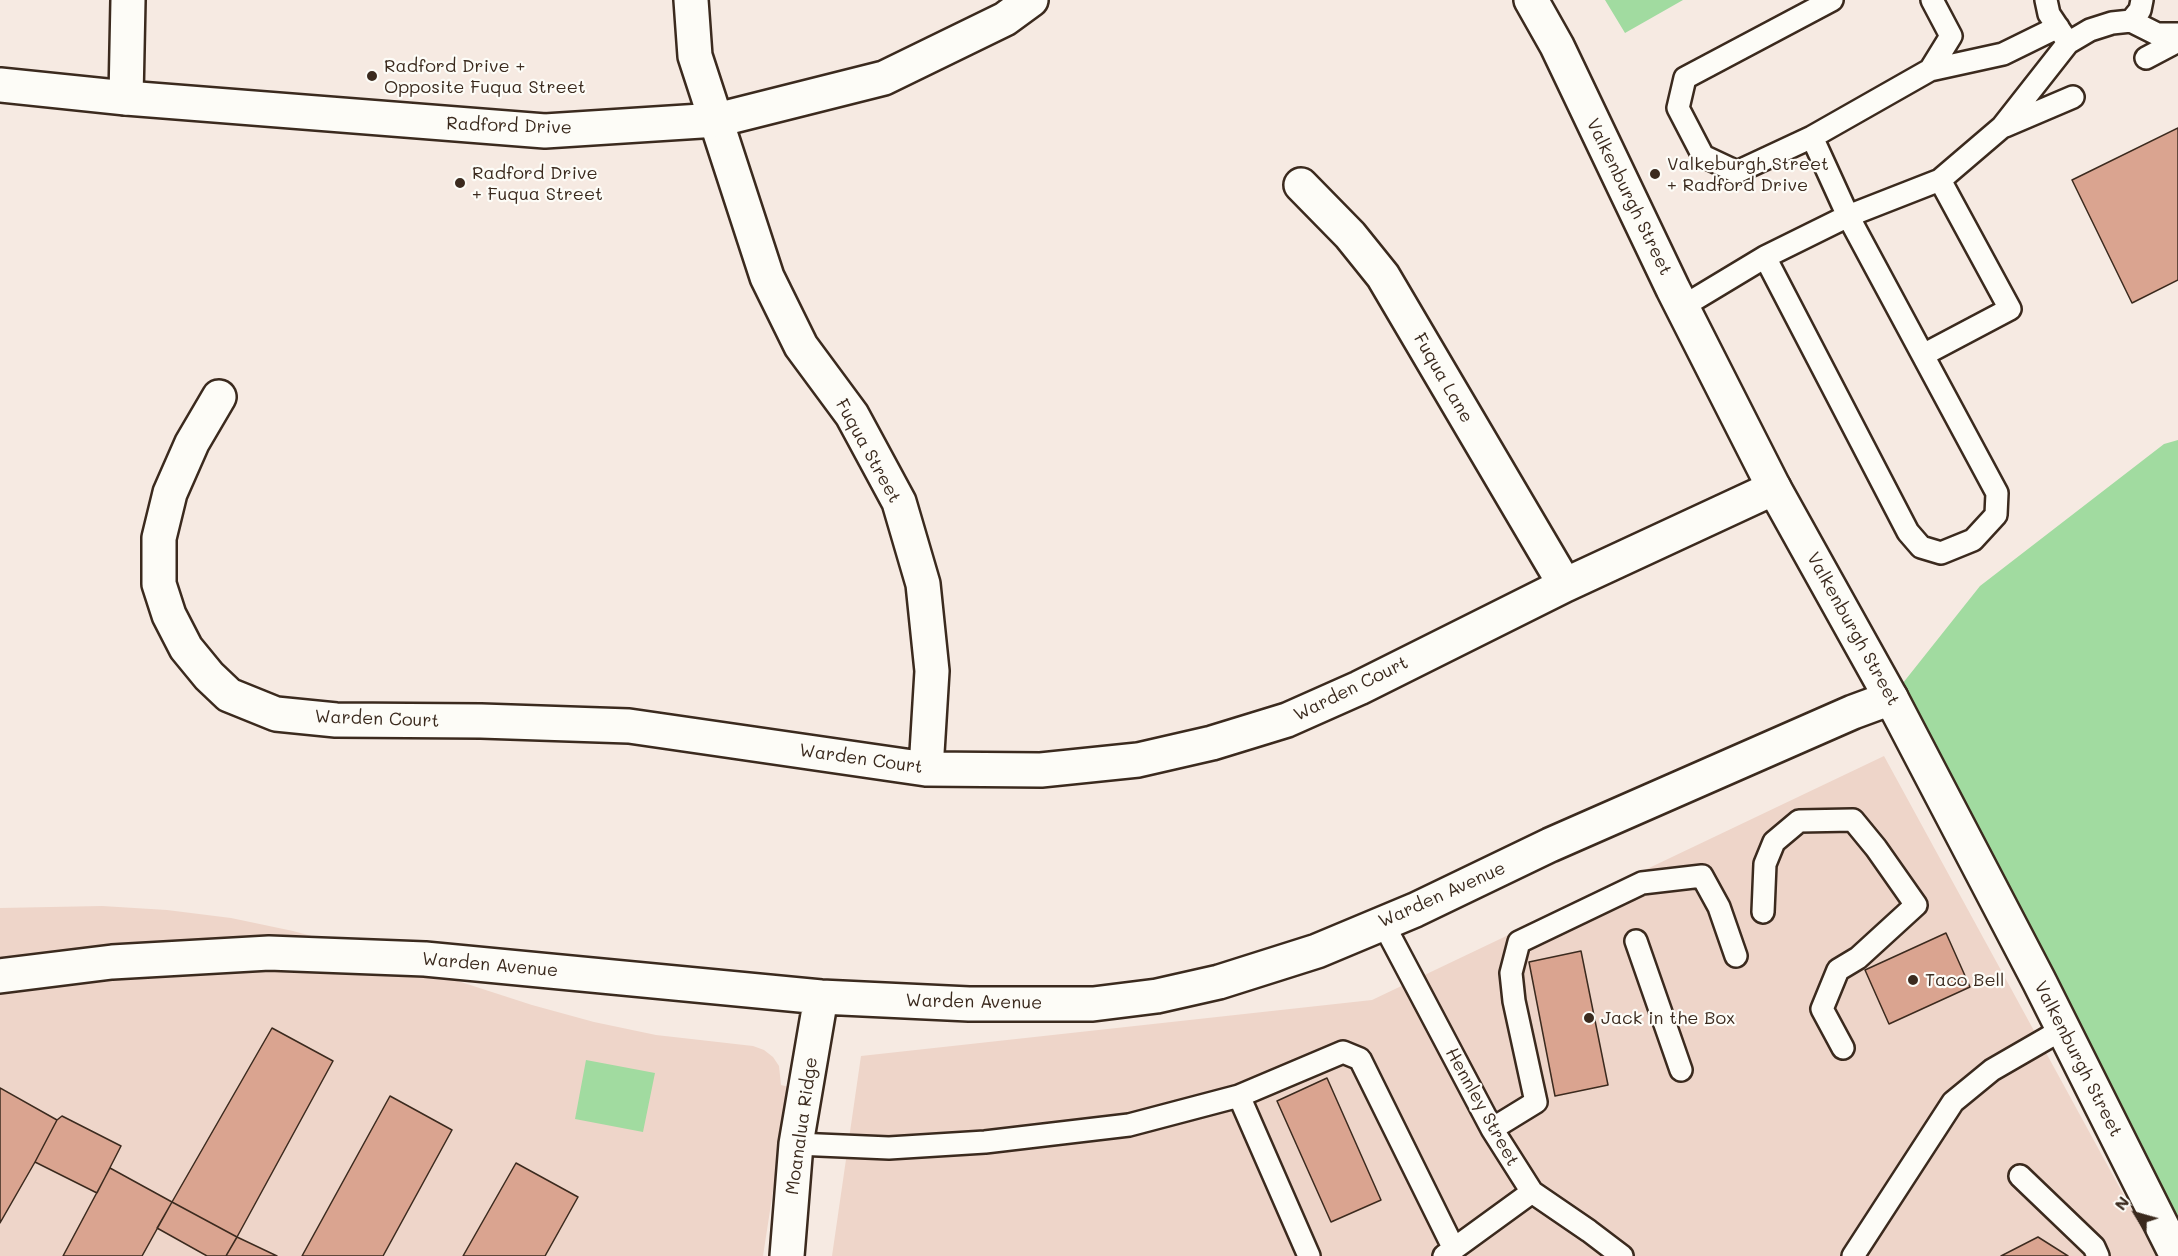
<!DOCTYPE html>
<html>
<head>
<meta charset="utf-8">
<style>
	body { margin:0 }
	#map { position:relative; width:2178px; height:1256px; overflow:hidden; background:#f6eae2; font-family:Mali,sans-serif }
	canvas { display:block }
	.north { position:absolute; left:2106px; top:1184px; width:60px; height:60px; -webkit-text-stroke:4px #fdfcf7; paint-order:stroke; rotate:307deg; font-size:16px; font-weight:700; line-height:24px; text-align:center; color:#3b2a1e }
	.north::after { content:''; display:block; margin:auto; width:21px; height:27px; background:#3b2a1e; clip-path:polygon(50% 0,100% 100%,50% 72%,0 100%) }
</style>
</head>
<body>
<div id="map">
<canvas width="2178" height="1256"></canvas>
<div class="north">N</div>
</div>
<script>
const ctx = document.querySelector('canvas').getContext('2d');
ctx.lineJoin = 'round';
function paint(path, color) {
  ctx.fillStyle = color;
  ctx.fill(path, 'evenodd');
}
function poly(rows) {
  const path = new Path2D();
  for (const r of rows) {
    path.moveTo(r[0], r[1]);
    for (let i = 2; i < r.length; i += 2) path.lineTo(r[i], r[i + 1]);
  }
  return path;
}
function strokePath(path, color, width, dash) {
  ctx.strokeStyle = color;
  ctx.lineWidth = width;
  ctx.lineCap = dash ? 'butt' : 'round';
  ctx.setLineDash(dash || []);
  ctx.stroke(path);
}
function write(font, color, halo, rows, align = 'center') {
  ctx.font = font + ' Mali,sans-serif';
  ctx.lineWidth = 4.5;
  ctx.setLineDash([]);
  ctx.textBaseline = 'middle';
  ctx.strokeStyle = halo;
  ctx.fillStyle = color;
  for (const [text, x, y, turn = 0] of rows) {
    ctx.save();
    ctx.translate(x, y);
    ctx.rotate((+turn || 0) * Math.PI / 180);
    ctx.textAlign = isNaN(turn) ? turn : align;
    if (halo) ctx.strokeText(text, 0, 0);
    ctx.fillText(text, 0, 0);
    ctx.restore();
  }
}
const built = poly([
	[1884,756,2157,1256,832,1256,861,1056,1372,1000],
	[102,906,167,910,231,918,293,931,356,948,532,1005,594,1022,656,1035,753,1046,764,1050,773,1057,779,1066,781,1085,789,1087,763,1256,0,1256,0,908]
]);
const green = poly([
	[1605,0,1683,0,1625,33],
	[2178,440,2178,1239,1891,698,1980,586,2164,444],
	[586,1060,655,1073,643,1132,575,1119]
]);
const building = poly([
	[2178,128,2178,280,2132,303,2072,180,2178,128],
	[1946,933,1970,987,1889,1024,1865,970,1946,933],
	[1581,951,1608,1085,1555,1096,1529,962,1581,951],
	[272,1028,333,1061,237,1237,172,1202,272,1028],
	[1327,1078,1381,1200,1331,1222,1277,1101,1327,1078],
	[0,1088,57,1120,35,1162,0,1223,0,1088],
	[390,1096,452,1130,383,1256,302,1256,390,1096],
	[62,1116,121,1146,97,1193,35,1162,57,1120,62,1116],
	[516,1163,578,1197,545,1256,463,1256,516,1163],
	[110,1168,172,1202,142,1256,63,1256,110,1168],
	[172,1202,237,1237,226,1256,207,1256,157,1228,172,1202],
	[237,1237,277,1256,226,1256,237,1237],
	[2038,1237,2068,1256,2001,1256,2038,1237]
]);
const lane = poly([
	[1832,0,1685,78,1678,108,1703,156,1737,172,1812,137,1930,70,1951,36,1932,0],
	[2046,0,2049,14,2065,38],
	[2131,21,2140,10,2142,0],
	[2146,58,2178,41],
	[1930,70,2003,54,2058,27],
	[2005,126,2073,97],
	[1765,257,1908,532,1921,547,1941,553,1973,540,1996,515,1997,493,1848,216,1812,137],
	[1682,307,1765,257,1848,216,1940,180,2002,127,2068,43,2090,30,2112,23,2131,21,2157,34,2178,34],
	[1923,355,2010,309,1940,180],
	[1763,912,1765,864,1774,842,1799,821,1853,820,1876,848,1916,905,1858,958,1838,970,1822,1009,1843,1048],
	[1383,923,1492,1129,1532,1192,1589,1231,1622,1256],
	[1636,941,1681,1070],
	[1239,1096,1309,1256],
	[1492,1129,1536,1102,1514,1001,1511,973,1519,942,1642,883,1702,876,1719,907,1736,956],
	[796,1144,889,1148,985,1142,1129,1125,1239,1096,1343,1052,1360,1059,1454,1249],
	[2020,1176,2094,1247,2098,1256],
	[1444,1256,1532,1192],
	[1853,1256,1953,1102,1992,1070,2063,1029]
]);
const street = poly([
	[691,0,695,56,767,277,801,346,852,415,899,502,923,584,932,671,926,769],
	[126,98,128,0],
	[1301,185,1350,235,1383,276,1565,585],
	[219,397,192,443,170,493,159,538,159,584,169,615,186,648,209,676,229,695,276,714,336,720,481,721,629,726,926,769,1041,770,1138,760,1212,743,1287,720,1359,688,1565,585,1774,488],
	[0,976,112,962,269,953,425,959,821,997,969,1004,1093,1004,1157,996,1219,982,1317,951,1415,910,1550,845,1853,712,1891,698],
	[787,1256,796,1144,821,997]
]);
const secondary = poly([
	[1531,0,1557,46,1673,289,1774,488,1891,698,2039,981,2177,1256],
	[0,85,126,98,545,131,717,120,884,78,1005,19,1031,0]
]);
const markers = [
	[372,76,6,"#3b2a1e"],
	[1655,174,6,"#3b2a1e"],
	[460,183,6,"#3b2a1e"],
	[1913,980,6,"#3b2a1e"],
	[1589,1018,6,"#3b2a1e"]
];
const poiNames = [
	["Radford Drive +",384,66],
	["Opposite Fuqua Street",384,87],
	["Valkeburgh Street",1667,164],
	["+ Radford Drive",1667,185],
	["Radford Drive",472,173],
	["+ Fuqua Street",472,194],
	["Taco Bell",1925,980],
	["Jack in the Box",1601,1018]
];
const streetNames = [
	["Radford Drive",509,126,2],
	["Valkenburgh Street",1629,197,64],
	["Fuqua Lane",1443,378,60],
	["Fuqua Street",868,451,61],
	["Valkenburgh Street",1853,629,61],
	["Warden Court",1351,689,-26],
	["Warden Court",377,719,2],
	["Warden Court",861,759,8],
	["Warden Avenue",1442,895,-24],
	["Warden Avenue",490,965,5],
	["Warden Avenue",974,1002,1],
	["Valkenburgh Street",2078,1059,63],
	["Hennley Street",1482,1107,61],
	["Moanalua Ridge",802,1126,-82]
];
paint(built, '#eed5c9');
paint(green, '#a1dba0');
paint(building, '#daa490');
strokePath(building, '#3b2a1e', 1.5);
strokePath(lane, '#3b2a1e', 26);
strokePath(street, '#3b2a1e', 38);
strokePath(secondary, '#3b2a1e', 38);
strokePath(lane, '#fdfcf7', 21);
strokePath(street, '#fdfcf7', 33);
strokePath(secondary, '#fdfcf7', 33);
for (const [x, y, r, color] of markers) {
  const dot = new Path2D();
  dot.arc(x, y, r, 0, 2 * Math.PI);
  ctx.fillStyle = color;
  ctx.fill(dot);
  strokePath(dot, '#fdfcf7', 2);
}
write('18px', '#3b2a1e', '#fdfcf7', poiNames, 'left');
write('18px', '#3b2a1e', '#fdfcf7', streetNames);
</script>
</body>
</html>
